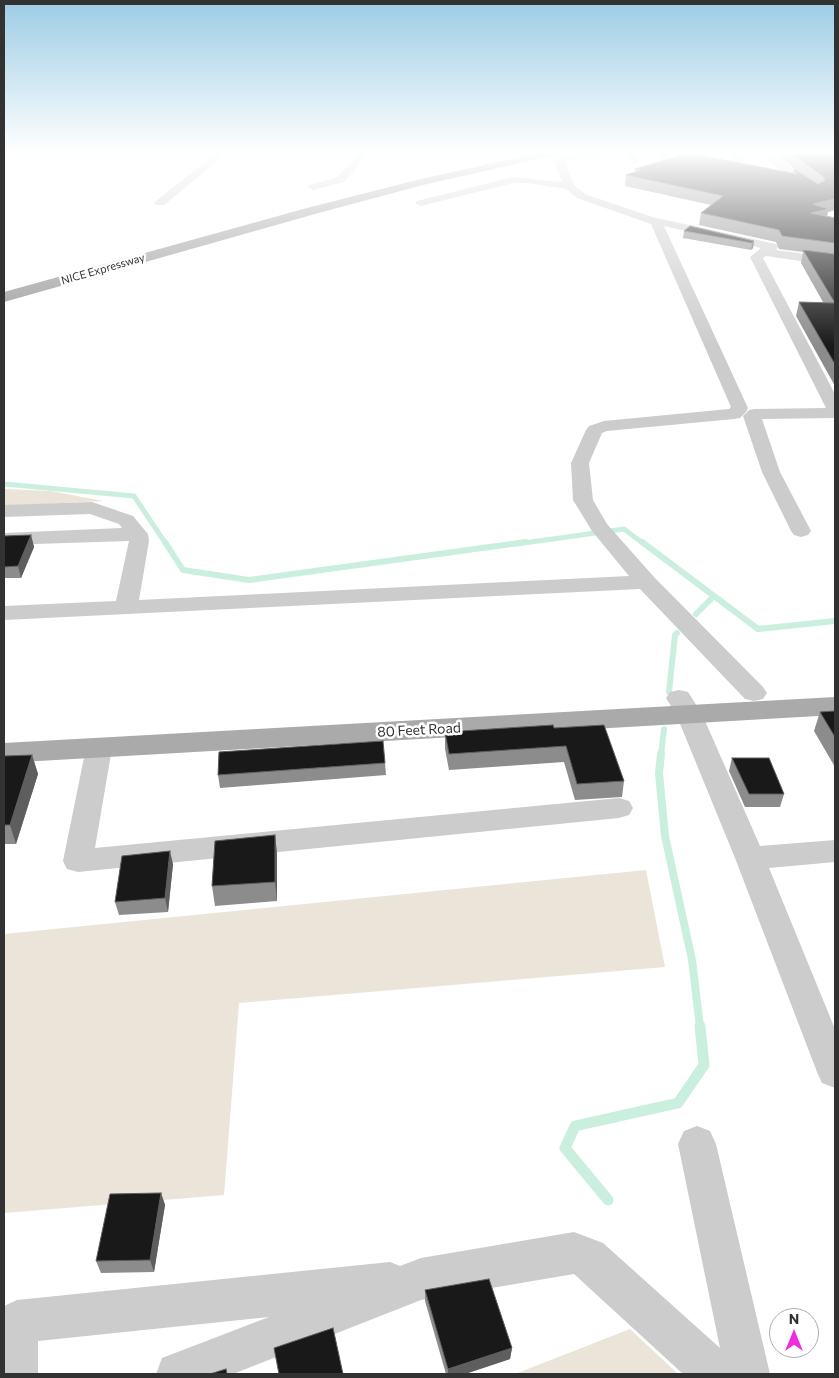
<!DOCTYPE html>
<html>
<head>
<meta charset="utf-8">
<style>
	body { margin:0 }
	#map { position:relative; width:839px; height:1378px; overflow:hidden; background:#fff; font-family:Commissioner,sans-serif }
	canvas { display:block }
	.frame { position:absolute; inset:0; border:5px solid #323232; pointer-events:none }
	.north { position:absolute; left:769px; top:1308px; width:50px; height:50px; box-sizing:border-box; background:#fff; border:1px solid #adadad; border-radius:50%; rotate:0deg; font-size:14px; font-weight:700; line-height:20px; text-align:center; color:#323232 }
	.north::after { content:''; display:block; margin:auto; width:18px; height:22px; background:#ef2ddf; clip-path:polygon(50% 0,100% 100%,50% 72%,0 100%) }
</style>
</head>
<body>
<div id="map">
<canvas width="839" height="1378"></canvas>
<div class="frame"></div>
<div class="north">N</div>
</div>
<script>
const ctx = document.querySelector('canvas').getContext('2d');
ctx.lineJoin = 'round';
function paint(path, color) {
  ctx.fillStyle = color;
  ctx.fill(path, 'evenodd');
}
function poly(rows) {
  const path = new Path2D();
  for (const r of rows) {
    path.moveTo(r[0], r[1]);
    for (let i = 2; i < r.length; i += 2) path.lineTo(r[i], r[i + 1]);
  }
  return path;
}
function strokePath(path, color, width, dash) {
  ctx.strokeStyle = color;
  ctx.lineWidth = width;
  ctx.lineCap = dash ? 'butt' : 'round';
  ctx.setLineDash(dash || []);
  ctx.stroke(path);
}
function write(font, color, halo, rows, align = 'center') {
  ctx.font = font + ' Commissioner,sans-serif';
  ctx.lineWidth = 5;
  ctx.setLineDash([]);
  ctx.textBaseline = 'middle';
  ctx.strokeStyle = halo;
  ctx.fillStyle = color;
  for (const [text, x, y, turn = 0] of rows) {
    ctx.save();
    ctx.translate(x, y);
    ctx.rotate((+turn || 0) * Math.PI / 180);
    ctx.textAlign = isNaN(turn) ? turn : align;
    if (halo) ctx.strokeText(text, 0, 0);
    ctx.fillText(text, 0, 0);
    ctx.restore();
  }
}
const green = poly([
	[4,489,51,491,103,501,4,506],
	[646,870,665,967,239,1003,224,1195,4,1213,4,934],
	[630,1329,678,1374,515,1374]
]);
const streamFar3 = poly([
	[4,484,134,496,166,544],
	[517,544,624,529,644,544]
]);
const streamFar2 = poly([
	[165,542,183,570,249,580,526,542],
	[642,542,758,629,835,621],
	[696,614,714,596],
	[669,692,675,635,677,633],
	[661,755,664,729]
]);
const streamFar1 = poly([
	[661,754,659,773,665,836,692,960,700,1027]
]);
const stream = poly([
	[608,1200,565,1148,575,1126,678,1103,704,1065,700,1026]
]);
const minor = poly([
	[216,153,227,153,164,205,156,205,154,203,156,201,216,153],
	[360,153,370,153,344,182,313,190,308,187,309,185,336,178,360,153],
	[551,153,561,153,562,156,582,153,604,153,599,156,565,162,574,185,585,194,652,217,776,244,778,247,776,250,835,258,835,266,766,256,763,258,835,394,835,418,762,419,780,472,811,531,808,535,801,537,794,535,791,531,762,472,743,416,749,410,755,409,826,408,750,257,761,248,664,226,748,408,746,412,740,418,734,419,607,431,602,433,589,463,593,500,607,524,654,577,763,687,767,693,763,699,754,701,745,699,640,589,4,620,4,606,116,601,129,541,4,545,4,533,122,528,119,524,90,514,4,517,4,505,92,502,133,516,148,534,149,541,139,600,629,576,592,531,573,500,571,463,586,430,589,426,604,421,729,409,731,407,651,224,577,198,566,189,527,183,513,183,421,206,415,203,417,201,513,177,562,182,551,153],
	[625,153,635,153,639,161,638,163,630,163,625,153],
	[658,153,668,153,671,160,670,162,662,162,658,153],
	[730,153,740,153,744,161,743,163,735,163,730,153],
	[762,153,772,153,821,191,816,194,812,193,768,161,762,153],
	[679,690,688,692,702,714,760,846,835,840,835,862,769,868,835,1029,835,1088,822,1083,817,1072,735,858,676,714,666,698,670,692,679,690],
	[99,739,108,742,112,748,95,848,619,798,629,801,633,808,629,815,619,818,78,872,67,869,63,861,86,748,90,742,99,739],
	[697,1126,710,1131,716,1144,770,1374,683,1374,574,1274,421,1300,233,1374,156,1374,162,1358,269,1317,38,1341,38,1374,4,1374,4,1306,17,1300,390,1262,400,1266,421,1258,574,1232,603,1243,720,1348,678,1144,684,1131,697,1126]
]);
const major = poly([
	[835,697,835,715,4,763,4,743,835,697]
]);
const highway = poly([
	[538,153,557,153,556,155,423,185,315,214,4,302,4,292,307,208,421,179,538,153]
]);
const wall = poly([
	[776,153,835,153,835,210,828,212,827,216,835,218,835,386,796,316,799,302,823,302,801,263,803,252,779,249,776,242,699,225,701,213,711,205,625,186,626,175,635,172,635,169,793,173,794,169,805,177,776,154],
	[684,231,754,241,753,248,751,250,683,238],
	[31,535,34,547,21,578,4,578,4,536],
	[835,711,835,767,814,731,820,712],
	[554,728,624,781,622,797,575,800,564,762,449,770,445,749,445,732],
	[32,755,38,774,16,844,4,844,4,756],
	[732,758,784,794,780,807,745,807,729,771],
	[385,763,386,775,220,788,218,775],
	[275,835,277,854,277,901,215,906,212,886],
	[173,864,168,912,119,915,115,902],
	[161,1193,165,1205,154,1272,101,1273,96,1261],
	[425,1290,512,1348,510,1359,465,1374,446,1374,425,1301]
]);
const shadedWall = poly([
	[835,199,835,210,828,212,826,221,809,226,813,204],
	[754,241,753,248,751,250,752,243],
	[31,535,34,547,21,578,18,566],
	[32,755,38,774,16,844,10,825],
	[275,835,277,854,277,901,275,882],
	[170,851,173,864,168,912,165,898],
	[161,1193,165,1205,154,1272,150,1260],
	[512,1348,510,1359,465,1374,448,1374,448,1369]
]);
const building = poly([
	[688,153,797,174,794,169,818,184,824,181,825,178,791,153,835,153,835,199,813,204,829,209,811,213,835,218,835,243,782,236,779,230,701,213,723,196,626,175,641,170,635,169,688,153],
	[690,226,754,241,752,243,684,231,690,226],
	[803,250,835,254,835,364,799,302,835,303,803,250],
	[31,535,18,566,4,567,4,536,31,535],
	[835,711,835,737,820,712,835,711],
	[553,725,554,728,604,725,624,781,577,784,566,746,449,754,445,732,553,725],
	[383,741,385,763,218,775,219,752,383,741],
	[32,755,10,825,4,825,4,756,32,755],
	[732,758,769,758,784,794,749,794,732,758],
	[275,835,275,882,212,886,215,841,275,835],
	[170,851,165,898,115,902,122,856,170,851],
	[161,1193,150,1260,96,1261,110,1194,161,1193],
	[489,1279,512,1348,448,1369,425,1290,489,1279],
	[333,1328,343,1374,279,1374,274,1348,333,1328],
	[226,1369,227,1374,210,1374,226,1369]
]);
const farStreetnames = [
	["NICE Expressway",103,269,-16]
];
const streetNames = [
	["80 Feet Road",419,730,-3]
];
paint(green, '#eae4d9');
strokePath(streamFar3, '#cbefdf', 5);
strokePath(streamFar2, '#cbefdf', 6);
strokePath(streamFar1, '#cbefdf', 8);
strokePath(stream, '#cbefdf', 11);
paint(minor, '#ccc');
paint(major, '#aaa');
paint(highway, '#999');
paint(wall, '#8c8c8c');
paint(shadedWall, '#5e5e5e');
paint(building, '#191919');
strokePath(building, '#5e5e5e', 1);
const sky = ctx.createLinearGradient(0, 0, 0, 346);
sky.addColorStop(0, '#9ccce4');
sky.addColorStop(0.44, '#fff');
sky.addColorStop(1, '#ffffff00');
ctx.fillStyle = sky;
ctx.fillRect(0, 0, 839, 346);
write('11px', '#323232', '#fff', farStreetnames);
write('14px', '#323232', '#fff', streetNames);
</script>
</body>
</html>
